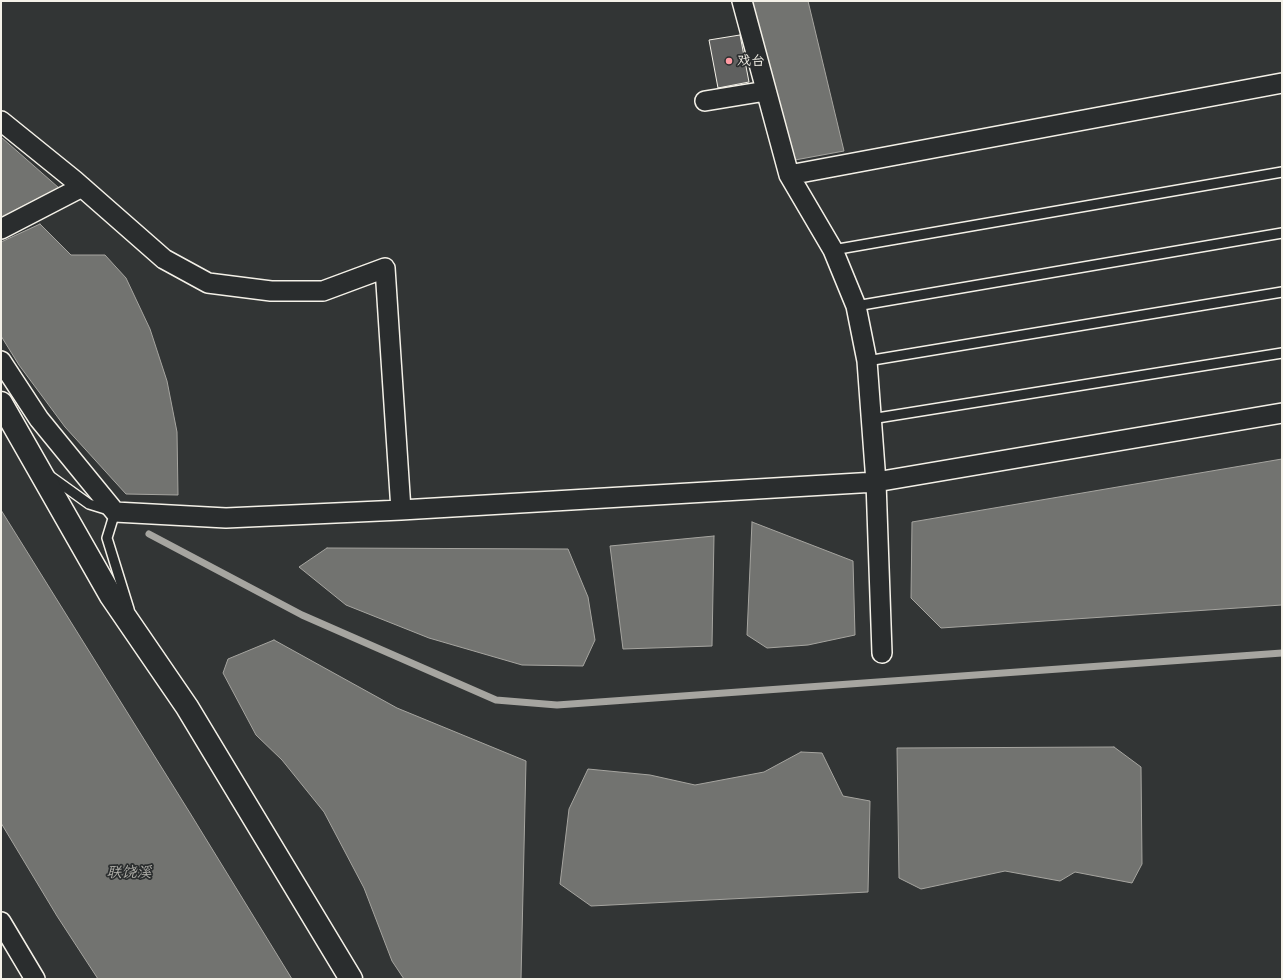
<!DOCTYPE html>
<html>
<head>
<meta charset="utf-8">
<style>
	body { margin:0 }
	#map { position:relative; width:1283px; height:980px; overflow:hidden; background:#323535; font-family:"Playpen Sans",sans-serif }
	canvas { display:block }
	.frame { position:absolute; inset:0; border:2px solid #f4f1e8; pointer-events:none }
</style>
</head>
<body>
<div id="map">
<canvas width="1283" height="980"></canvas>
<div class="frame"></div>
</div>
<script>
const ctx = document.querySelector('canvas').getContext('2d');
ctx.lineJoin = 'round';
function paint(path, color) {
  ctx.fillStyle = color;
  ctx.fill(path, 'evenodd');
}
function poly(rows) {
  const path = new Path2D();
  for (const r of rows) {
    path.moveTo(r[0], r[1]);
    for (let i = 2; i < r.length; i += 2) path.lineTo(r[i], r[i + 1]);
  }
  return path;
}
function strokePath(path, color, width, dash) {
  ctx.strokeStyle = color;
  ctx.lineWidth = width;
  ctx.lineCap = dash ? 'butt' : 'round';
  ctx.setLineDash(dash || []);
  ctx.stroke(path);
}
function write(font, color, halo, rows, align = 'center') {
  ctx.font = font + ' "Playpen Sans","LXGW WenKai TC",sans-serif';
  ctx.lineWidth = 3.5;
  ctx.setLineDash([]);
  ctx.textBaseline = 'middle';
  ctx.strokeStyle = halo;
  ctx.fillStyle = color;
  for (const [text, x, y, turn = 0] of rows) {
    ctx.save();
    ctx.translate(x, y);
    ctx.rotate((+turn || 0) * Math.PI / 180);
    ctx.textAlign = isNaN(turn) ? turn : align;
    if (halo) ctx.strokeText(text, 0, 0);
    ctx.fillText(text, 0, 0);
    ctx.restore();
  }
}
const water = poly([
	[752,1,808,1,844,151,795,160,752,1],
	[1,137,59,188,1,217,1,137],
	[40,224,71,255,105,255,126,278,150,329,167,381,177,432,178,495,126,494,65,427,19,365,1,336,1,242,40,224],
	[1282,459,1282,605,941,628,911,598,912,522,1282,459],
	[1,510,190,813,292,979,98,979,57,916,1,823,1,510],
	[752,522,853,561,855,635,808,645,767,648,747,635,752,522],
	[714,536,712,646,623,649,610,546,714,536],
	[327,548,568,549,588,597,595,640,583,666,522,665,429,638,346,605,299,567,327,548],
	[274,640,397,708,526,761,521,979,404,979,392,961,364,888,324,812,282,760,256,735,223,673,228,659,274,640],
	[1114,747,1141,767,1142,864,1132,883,1075,872,1060,881,1005,871,921,889,899,878,897,748,1114,747],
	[801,752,822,753,843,796,870,801,868,892,591,906,560,884,569,809,588,769,650,775,695,785,764,772,801,752]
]);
const stream = poly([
	[149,534,302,615,496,700,557,705,1282,653]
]);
const building = poly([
	[740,35,749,82,718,88,709,40,740,35]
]);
const lane = poly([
	[833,250,1282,172],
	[856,306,1282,233],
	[867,361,1282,292],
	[871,419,1282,353],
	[50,476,89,504,115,512,107,538,129,609]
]);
const street = poly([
	[742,1,789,175,833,250,856,306,867,361,876,482,882,653],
	[705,101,766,91],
	[1,121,74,180,164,259,208,283,271,291,323,291,385,268,401,510],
	[789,175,1282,83],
	[1,229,82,187],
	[1,361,39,419,115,512,226,518,401,510,876,482,1282,413],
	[1,922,35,979]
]);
const secondary = poly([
	[1,403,111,596,187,707,351,979]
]);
const markers = [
	[729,61,4,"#ff9aa2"]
];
const poiNames = [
	["戏台",737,61]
];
const waterNames = [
	["联饶溪",129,873]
];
paint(water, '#727370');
strokePath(water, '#a6a5a0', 1);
strokePath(stream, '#a6a5a0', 7);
paint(building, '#5f605f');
strokePath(building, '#f4f1e8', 1);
strokePath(lane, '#f4f1e8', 12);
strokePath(street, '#f4f1e8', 22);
strokePath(secondary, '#f4f1e8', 25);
strokePath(lane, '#2a2d2e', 9);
strokePath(street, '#2a2d2e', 19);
strokePath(secondary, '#2a2d2e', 22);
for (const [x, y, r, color] of markers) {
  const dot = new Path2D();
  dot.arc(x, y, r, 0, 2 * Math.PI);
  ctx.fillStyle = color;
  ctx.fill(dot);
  strokePath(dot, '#2a2d2e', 1.5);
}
write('14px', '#f4f1e8', '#2a2d2e', poiNames, 'left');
write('italic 15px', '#b3b2ac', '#2a2d2e', waterNames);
</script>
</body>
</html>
